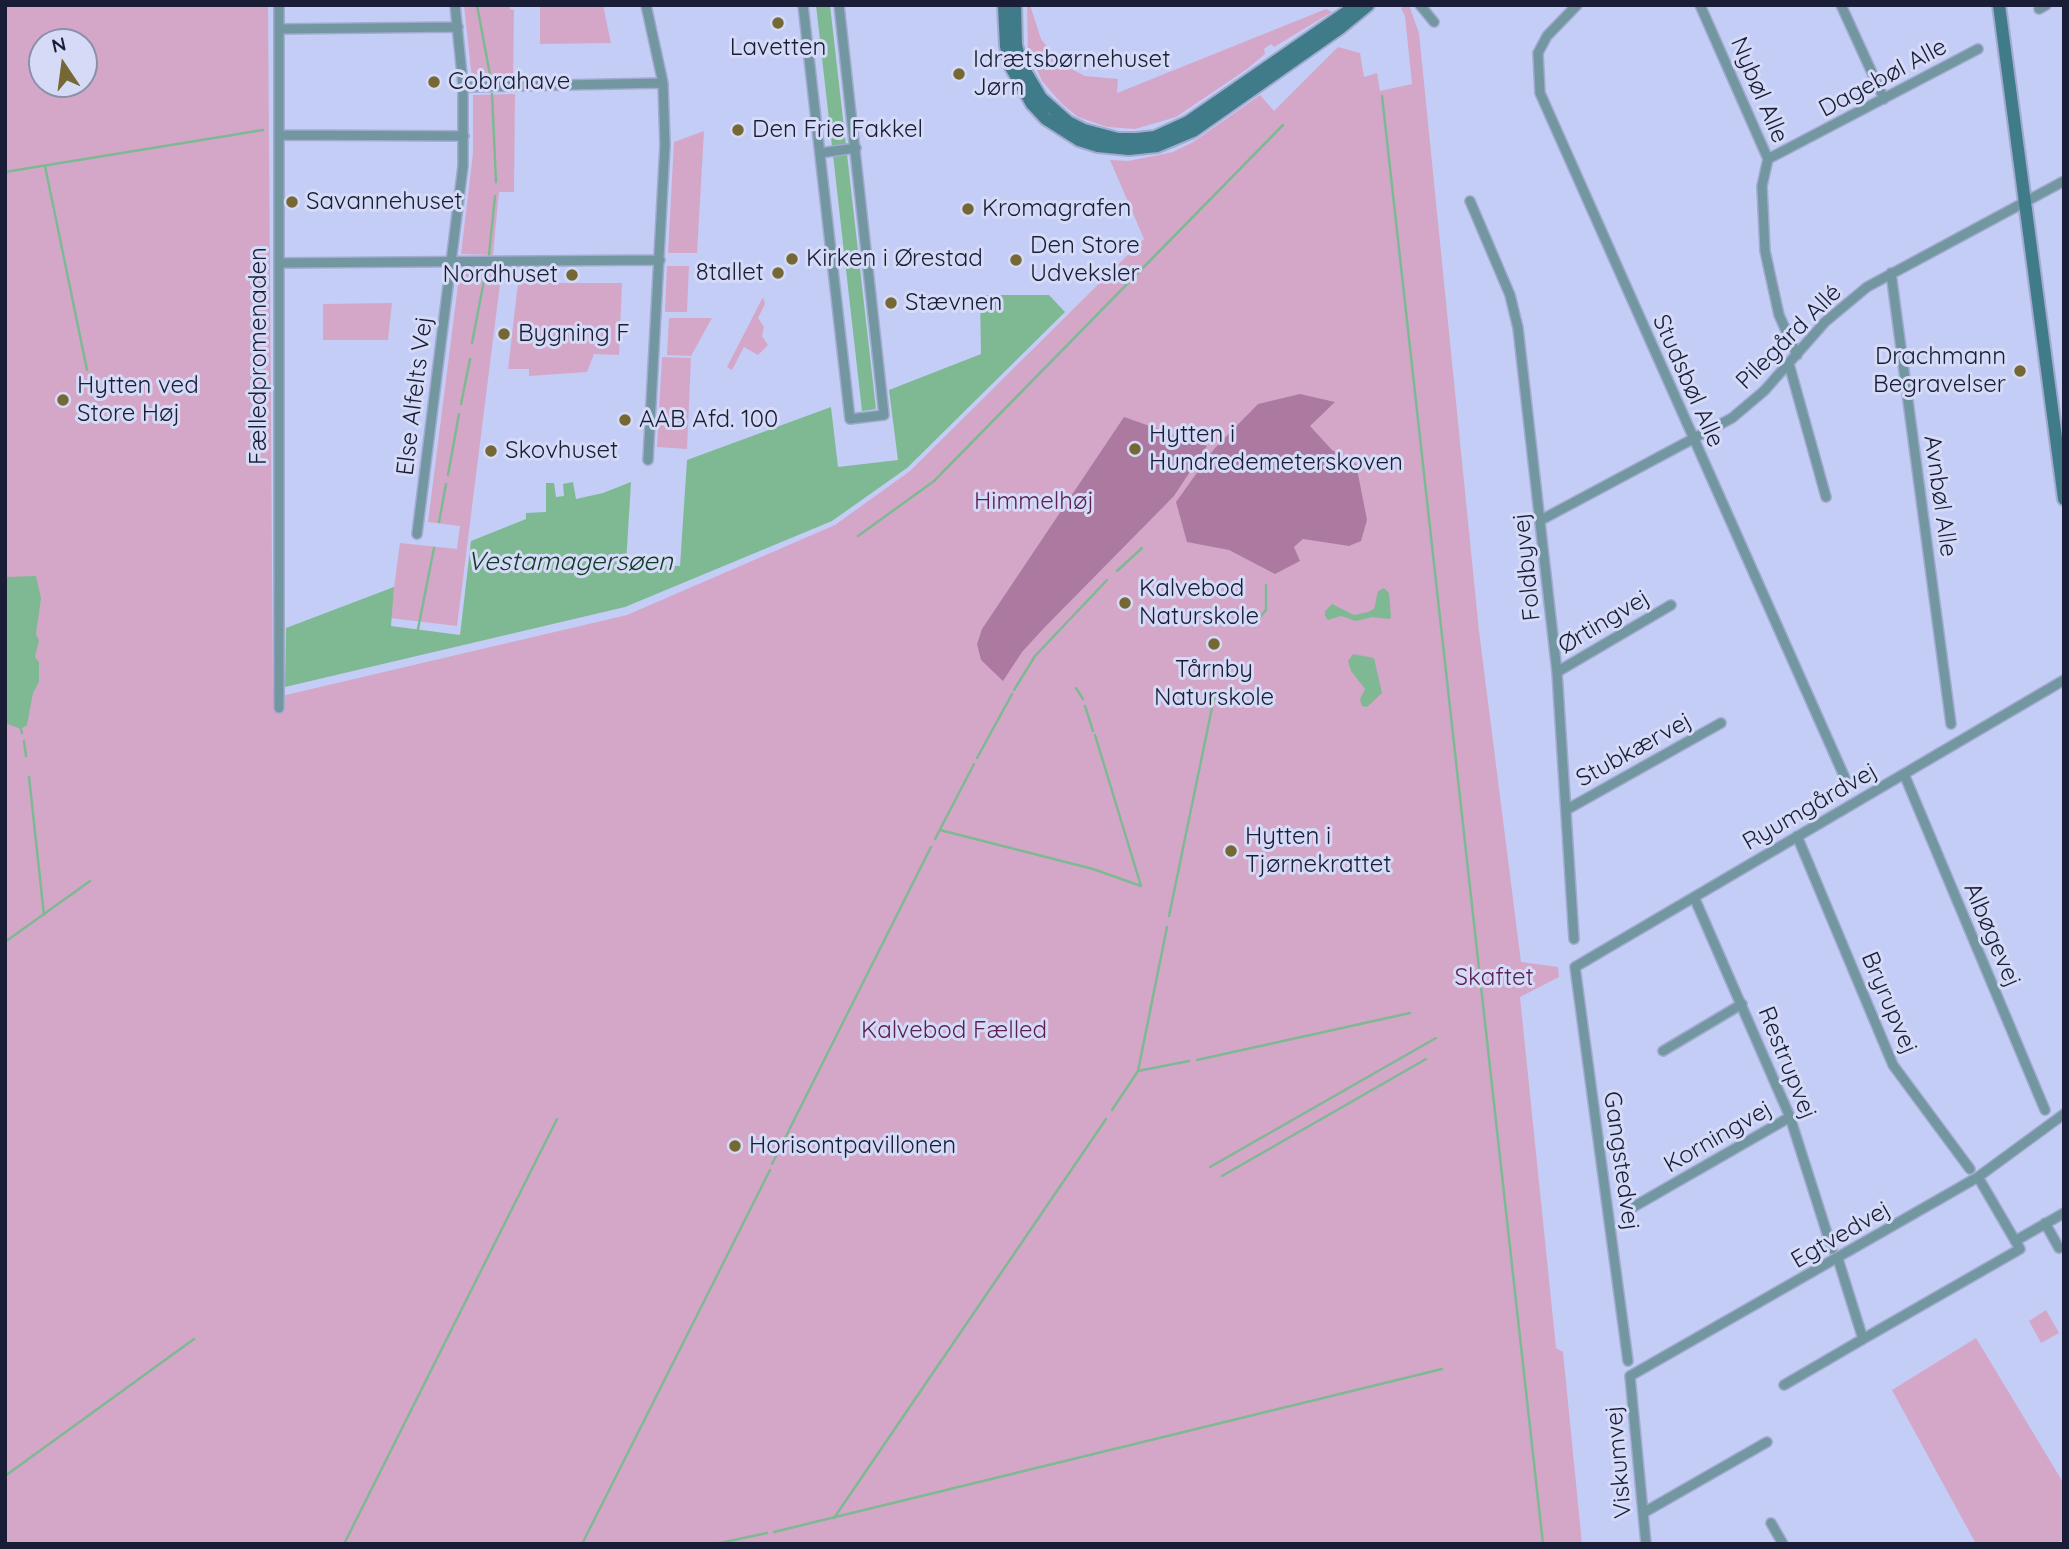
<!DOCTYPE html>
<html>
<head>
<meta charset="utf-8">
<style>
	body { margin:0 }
	#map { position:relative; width:2069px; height:1549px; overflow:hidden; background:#c4cdf6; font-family:Quicksand,sans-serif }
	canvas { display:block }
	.frame { position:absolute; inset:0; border:7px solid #191d36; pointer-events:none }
	.north { position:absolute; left:28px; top:28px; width:70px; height:70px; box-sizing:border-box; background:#d5dbf7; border:2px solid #8a8faa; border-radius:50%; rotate:347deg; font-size:19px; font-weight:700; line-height:28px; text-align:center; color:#191d36 }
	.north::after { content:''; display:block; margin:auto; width:24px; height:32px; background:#756835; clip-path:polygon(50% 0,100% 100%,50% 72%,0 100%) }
</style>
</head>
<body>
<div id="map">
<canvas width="2069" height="1549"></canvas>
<div class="frame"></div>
<div class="north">N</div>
</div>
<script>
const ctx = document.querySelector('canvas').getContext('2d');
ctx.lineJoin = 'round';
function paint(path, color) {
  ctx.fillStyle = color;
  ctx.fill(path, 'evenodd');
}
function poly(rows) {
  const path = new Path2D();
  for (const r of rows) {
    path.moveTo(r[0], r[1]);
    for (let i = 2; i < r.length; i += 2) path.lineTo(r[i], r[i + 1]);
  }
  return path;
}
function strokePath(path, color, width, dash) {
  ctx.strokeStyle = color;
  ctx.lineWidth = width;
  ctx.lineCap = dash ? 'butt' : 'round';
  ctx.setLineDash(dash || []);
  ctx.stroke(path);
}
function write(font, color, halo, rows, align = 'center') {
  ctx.font = font + ' Quicksand,sans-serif';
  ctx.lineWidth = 6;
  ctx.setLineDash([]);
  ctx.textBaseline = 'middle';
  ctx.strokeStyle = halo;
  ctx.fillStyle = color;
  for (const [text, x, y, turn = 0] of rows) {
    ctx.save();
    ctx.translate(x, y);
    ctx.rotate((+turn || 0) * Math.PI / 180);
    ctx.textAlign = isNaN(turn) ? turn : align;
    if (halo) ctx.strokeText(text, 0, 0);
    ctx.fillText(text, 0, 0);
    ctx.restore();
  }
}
const green = poly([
	[5,5,268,5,273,698,627,615,835,525,910,471,1144,239,1110,160,1128,161,1173,152,1193,142,1260,95,1274,111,1338,47,1360,53,1364,77,1377,73,1380,91,1412,84,1405,16,1401,8,1409,5,1419,33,1479,631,1521,962,1558,967,1559,977,1520,997,1556,1348,1563,1352,1582,1544,5,1544],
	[42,42,84,42,84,84,42,84],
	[464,5,510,5,510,9,514,10,513,78,472,79],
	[540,5,603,5,611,43,540,44],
	[1027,5,1030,5,1041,39,1060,63,1085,76,1118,79,1117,93,1326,9,1332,12,1274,47,1271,44,1264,49,1265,54,1247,69,1176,117,1135,129,1107,127,1078,117,1062,104,1042,81,1028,50],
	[515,94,514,192,499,192,493,255,461,254,473,153,473,95],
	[704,131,697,253,668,253,674,142],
	[667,266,689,266,687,312,665,312],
	[502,268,457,626,390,618,400,543,457,549,460,526,428,522,460,269],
	[518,283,622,283,619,355,594,354,587,372,529,376,529,369,508,369],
	[763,297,765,304,758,318,764,327,762,336,768,345,758,355,744,347,732,370,727,367],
	[392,303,388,340,323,340,323,304],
	[669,318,712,318,691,356,667,355],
	[662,357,691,358,687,449,657,447],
	[2046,1310,2059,1333,2041,1343,2029,1321],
	[1976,1338,2064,1484,2064,1539,2055,1544,1976,1544,1892,1390]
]);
const forest = poly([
	[1300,394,1335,402,1310,426,1332,450,1356,464,1367,520,1361,541,1349,546,1303,539,1294,547,1300,561,1275,574,1229,550,1187,542,1176,502,1214,449,1258,404],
	[1124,417,1207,446,1174,496,1044,628,1022,652,1003,681,981,660,977,644,982,629]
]);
const water = poly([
	[816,5,830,5,876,409,862,411],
	[980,295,1049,295,1065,312,907,468,832,521,625,607,285,687,286,628,394,587,391,626,460,635,471,541,526,519,526,513,546,512,546,483,554,483,556,497,564,496,563,484,573,482,576,499,603,493,631,482,626,564,680,566,687,460,831,407,838,467,898,460,889,390,981,354],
	[36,576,41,598,36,634,39,640,35,657,39,662,39,682,33,693,27,725,21,729,5,723,5,577],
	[1384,588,1389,593,1391,617,1389,619,1372,617,1356,621,1341,616,1328,620,1325,616,1325,611,1332,604,1354,615,1368,612,1374,609,1378,591],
	[1353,654,1374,658,1382,693,1367,707,1362,706,1360,699,1365,689,1351,671,1348,661]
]);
const stream = poly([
	[477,5,490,75],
	[492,94,496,182],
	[1382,96,1543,1544],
	[45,166,87,370],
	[5,172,263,130],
	[489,255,495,196],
	[472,343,486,270],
	[461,404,470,359],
	[448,475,459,414],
	[439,522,446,484],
	[858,536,934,481,1283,125],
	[1117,571,1142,548],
	[1255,623,1266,610,1266,585],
	[418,629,434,548],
	[1076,688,1083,699],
	[1014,690,1035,656,1107,580],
	[1085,706,1093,731],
	[21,729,22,733],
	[1095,735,1141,886],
	[24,741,26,756],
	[977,758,1012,694],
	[29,777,44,915],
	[940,830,1093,869,1141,886],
	[935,839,974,764],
	[1169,916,1214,698],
	[5,942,90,881],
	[1197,1060,1410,1013],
	[1138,1071,1189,1061],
	[1112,1110,1138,1071,1167,927],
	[772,1164,931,847],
	[1210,1167,1436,1038],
	[1222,1176,1426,1059],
	[5,1476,194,1339],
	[834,1518,1106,1119],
	[774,1532,1442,1369],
	[344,1544,557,1119],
	[582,1544,770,1170],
	[715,1544,767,1533]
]);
const street = poly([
	[279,5,279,708],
	[646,5,663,83,665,145,648,460],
	[803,5,850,419,884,415,839,5],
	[1420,5,1434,22],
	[1577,5,1547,36,1538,53,1540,93,1845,778],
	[1700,5,1768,159,1762,186,1765,251,1779,315,1797,355],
	[1841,5,1884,99],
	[2039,9,2046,5],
	[279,29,458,27],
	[463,87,663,83],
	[279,135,464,136],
	[820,153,856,148],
	[1768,159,1978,49],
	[1470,201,1510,295,1518,328,1557,672,1574,939],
	[279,263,660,260],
	[1891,273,1951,724],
	[1789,364,1826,497],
	[1541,520,1732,418,1764,391,1825,322,1867,287,2064,181],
	[417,534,463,166,463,85,455,5],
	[1557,672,1671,605],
	[1904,774,2045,1110],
	[1566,810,1721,723],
	[1797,836,1893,1065,1970,1169],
	[1694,897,1790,1117,1832,1249],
	[1663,1051,1742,1004],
	[1628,1210,1790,1117],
	[2045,1223,2059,1248],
	[2015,1241,2064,1213],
	[1838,1259,1863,1339,2020,1249,1978,1177],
	[1628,1361,1575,967,2064,680],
	[1784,1385,1863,1339],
	[1643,1513,1767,1442],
	[1771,1523,1783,1544],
	[1646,1544,1630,1376,1978,1177,2064,1114]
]);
const secondary = poly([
	[1004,5,1006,46,1011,67,1032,104,1046,119,1079,140,1098,146,1129,149,1157,146,1193,131,1340,28,1368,5],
	[1015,5,1016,45,1021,64,1041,98,1068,122,1084,130,1118,139,1137,139,1155,137,1188,122,1357,5],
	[1999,5,2064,499]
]);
const markers = [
	[778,23,7,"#756835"],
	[959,74,7,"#756835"],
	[434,82,7,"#756835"],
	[738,130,7,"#756835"],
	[292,202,7,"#756835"],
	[968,209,7,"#756835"],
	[792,259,7,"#756835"],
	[1016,260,7,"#756835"],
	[778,273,7,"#756835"],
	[572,275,7,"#756835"],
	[891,303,7,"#756835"],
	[504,334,7,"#756835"],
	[2020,371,7,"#756835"],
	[63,400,7,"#756835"],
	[625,420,7,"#756835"],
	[1135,449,7,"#756835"],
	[491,451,7,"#756835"],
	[1125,603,7,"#756835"],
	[1214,644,7,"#756835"],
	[1231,851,7,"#756835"],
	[735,1146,7,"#756835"]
];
const poiNames = [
	["Lavetten",778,48,"center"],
	["Idrætsbørnehuset",973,60],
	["Jørn",973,88],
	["Cobrahave",448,82],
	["Den Frie Fakkel",752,130],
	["Savannehuset",306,202],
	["Kromagrafen",982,209],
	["Den Store",1030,246],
	["Udveksler",1030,274],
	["Kirken i Ørestad",806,259],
	["8tallet",764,273,"right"],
	["Nordhuset",558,275,"right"],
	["Stævnen",905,303],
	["Bygning F",518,334],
	["Drachmann",2006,357,"right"],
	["Begravelser",2006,385,"right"],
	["Hytten ved",77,386],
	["Store Høj",77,414],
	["AAB Afd. 100",639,420],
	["Hytten i",1149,435],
	["Hundredemeterskoven",1149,463],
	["Skovhuset",505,451],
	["Kalvebod",1139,589],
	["Naturskole",1139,617],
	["Tårnby",1214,670,"center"],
	["Naturskole",1214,698,"center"],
	["Hytten i",1245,837],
	["Tjørnekrattet",1245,865],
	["Horisontpavillonen",749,1146]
];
const streetNames = [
	["Dagebøl Alle",1883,78,-28],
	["Nybøl Alle",1759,90,67],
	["Pilegård Allé",1789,337,-45],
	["Fælledpromenaden",259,356,-90],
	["Studsbøl Alle",1688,381,66],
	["Else Alfelts Vej",415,396,-83],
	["Avnbøl Alle",1940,496,82],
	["Foldbyvej",1527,567,-96],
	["Ørtingvej",1604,622,-31],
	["Stubkærvej",1634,750,-29],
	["Ryumgårdvej",1810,807,-30],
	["Albøgevej",1992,935,67],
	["Bryrupvej",1889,1003,67],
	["Restrupvej",1787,1063,68],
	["Korningvej",1718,1137,-30],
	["Gangstedvej",1621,1161,82],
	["Egtvedvej",1841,1235,-30],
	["Viskumvej",1619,1462,-95]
];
const parkNames = [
	["Himmelhøj",1034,502],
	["Skaftet",1494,978],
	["Kalvebod Fælled",954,1031]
];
const waterNames = [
	["Vestamagersøen",570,562]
];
paint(green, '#d4a7c9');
paint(forest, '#ac7aa1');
paint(water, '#7fb993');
strokePath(stream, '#7fb993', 2.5);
strokePath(street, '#a2aad0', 12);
strokePath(secondary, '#a2aad0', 16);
strokePath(street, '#7297a1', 9);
strokePath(secondary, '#3f7b89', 12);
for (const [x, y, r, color] of markers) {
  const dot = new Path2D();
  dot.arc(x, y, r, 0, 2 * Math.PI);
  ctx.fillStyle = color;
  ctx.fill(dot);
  strokePath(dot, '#d5dbf7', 2.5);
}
write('24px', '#191d36', '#d5dbf7', poiNames, 'left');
write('24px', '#191d36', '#d5dbf7', streetNames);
write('24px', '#5c1f51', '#d5dbf7', parkNames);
write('italic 26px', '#103d24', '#d5dbf7', waterNames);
</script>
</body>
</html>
